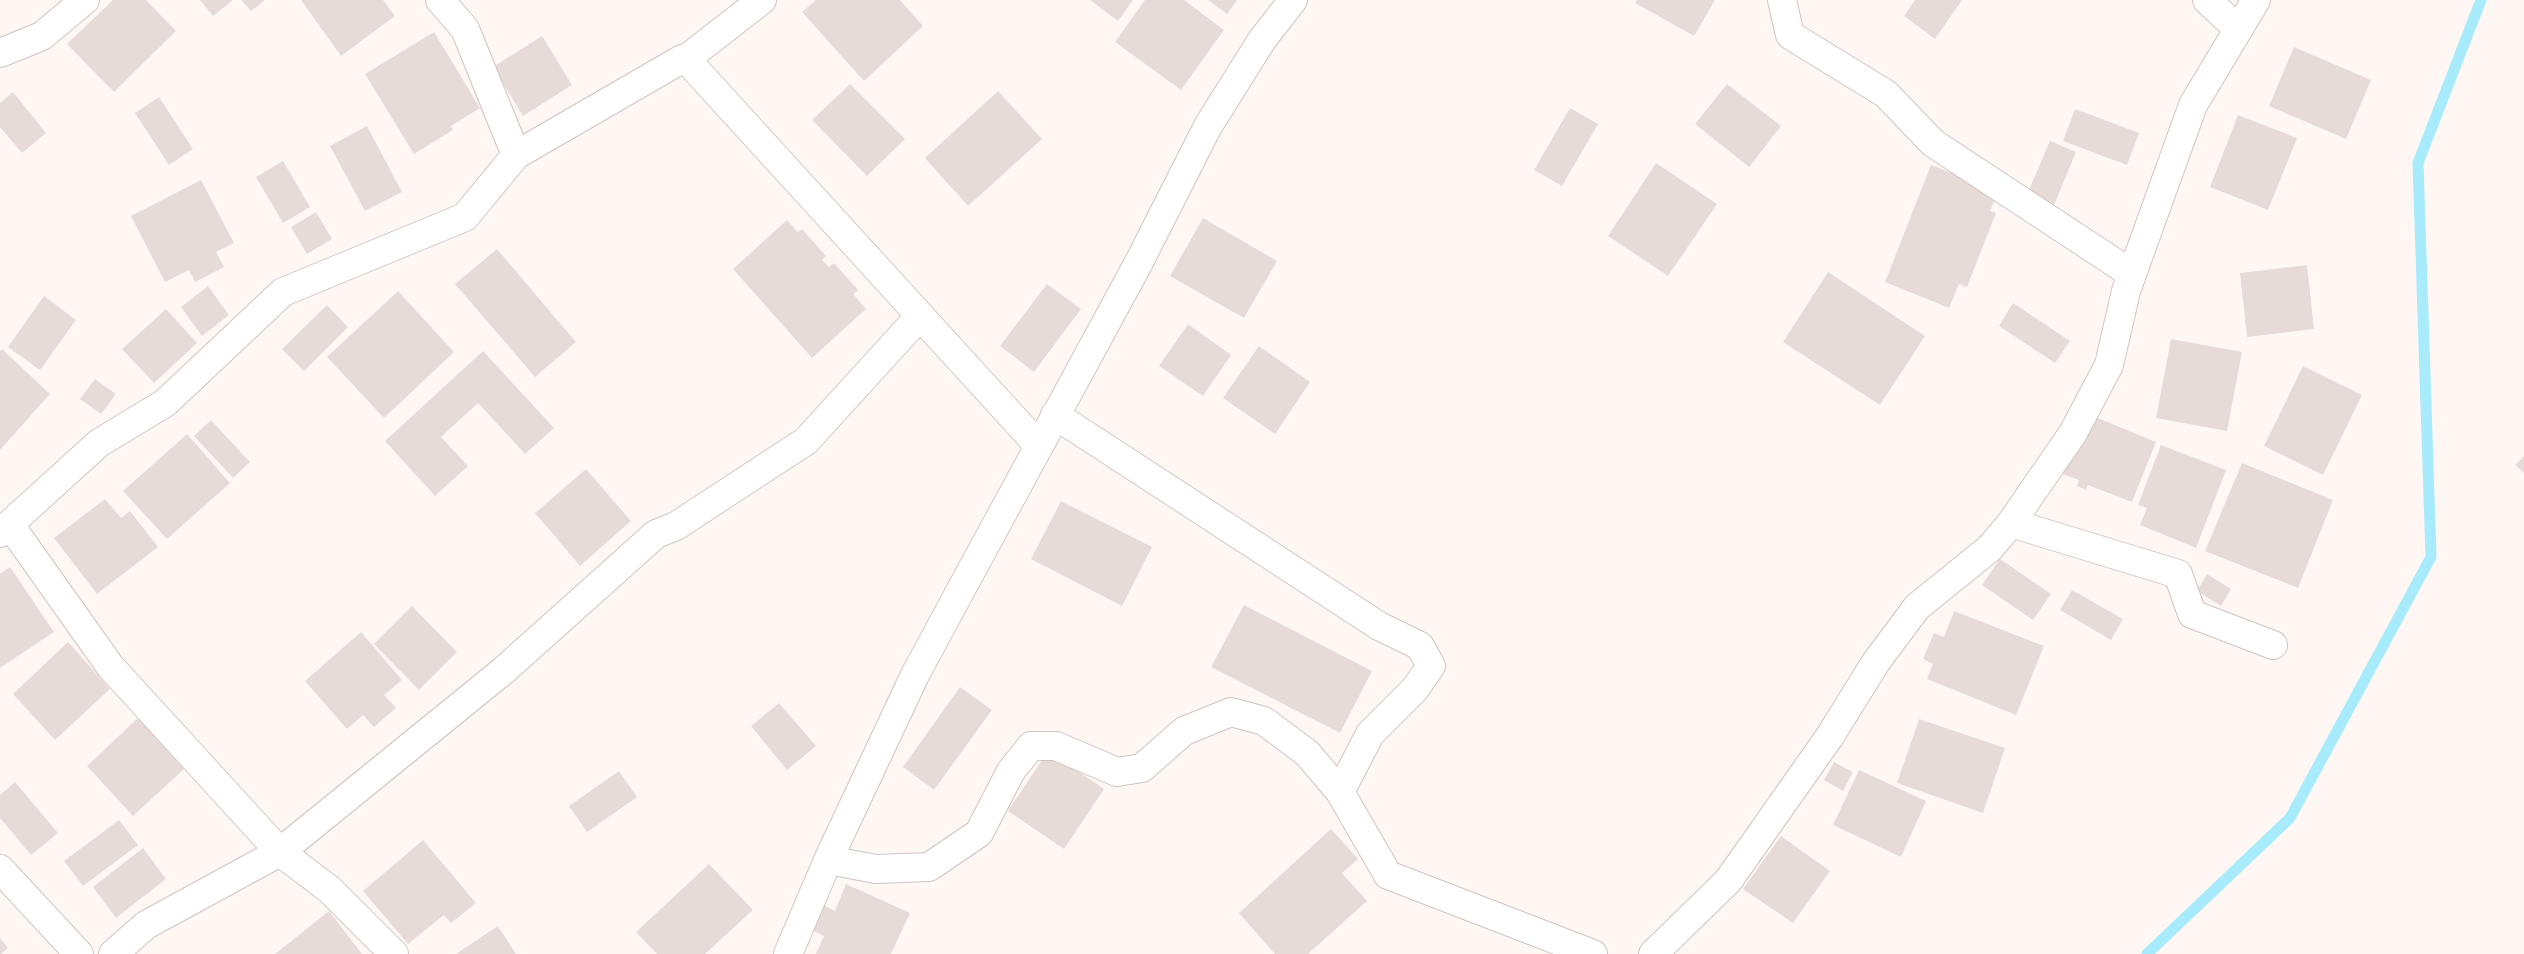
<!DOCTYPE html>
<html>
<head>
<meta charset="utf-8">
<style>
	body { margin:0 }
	canvas { display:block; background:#fef7f4 }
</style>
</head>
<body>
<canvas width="2524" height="954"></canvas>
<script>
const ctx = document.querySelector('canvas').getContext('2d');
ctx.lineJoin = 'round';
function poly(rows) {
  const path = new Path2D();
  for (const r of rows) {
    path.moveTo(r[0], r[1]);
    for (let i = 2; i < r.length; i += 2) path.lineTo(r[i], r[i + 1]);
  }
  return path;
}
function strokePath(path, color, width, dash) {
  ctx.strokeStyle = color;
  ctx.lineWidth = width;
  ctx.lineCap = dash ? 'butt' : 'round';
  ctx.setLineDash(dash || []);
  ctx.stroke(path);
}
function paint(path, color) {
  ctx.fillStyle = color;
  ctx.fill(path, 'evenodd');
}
const stream = poly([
	[2147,954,2290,818,2431,557,2418,163,2481,0]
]);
const building = poly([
	[113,0,146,0,176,31,114,92,67,44],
	[200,0,233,0,213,16],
	[241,0,265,0,251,11],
	[301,0,383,0,395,16,341,56],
	[816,0,900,0,923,26,864,81,802,12],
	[1090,0,1133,0,1118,21],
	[1145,0,1184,0,1224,30,1181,90,1115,42],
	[1208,0,1237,0,1227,14],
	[1637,0,1715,0,1694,36,1635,3],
	[1915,0,1962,0,1935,39,1904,16],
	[434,32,480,108,451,126,453,130,414,154,365,74],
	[542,36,572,85,523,116,493,67],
	[2294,47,2371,80,2346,139,2269,106],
	[850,84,905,139,867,176,812,120],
	[1727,84,1781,126,1749,167,1695,124],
	[998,91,1042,139,968,206,925,158],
	[13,92,46,133,22,153,0,127,0,103],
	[159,97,193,149,169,165,135,113],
	[1570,108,1598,124,1562,186,1534,170],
	[2075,109,2139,133,2127,165,2063,141],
	[2238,115,2297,138,2268,210,2210,187],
	[367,126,402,192,365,211,330,146],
	[2050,141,2076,152,2052,210,2025,199],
	[283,161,310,207,283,223,256,177],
	[1656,163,1717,204,1668,276,1608,236],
	[1931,165,1998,191,1990,211,1996,213,1967,287,1959,284,1949,308,1885,282],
	[201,180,234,243,216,252,224,267,195,282,189,270,165,282,131,216],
	[316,212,332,239,307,254,291,227],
	[1203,218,1277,261,1244,318,1170,276],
	[787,220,798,232,802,229,826,256,822,260,829,267,834,263,858,290,853,294,866,309,812,358,733,269],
	[497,249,576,342,535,377,455,284],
	[2307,265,2314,329,2247,337,2240,273],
	[1828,272,1925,336,1880,405,1783,342],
	[1047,284,1081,309,1034,372,1000,346],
	[208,286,229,315,202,336,181,307],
	[398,291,454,352,384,418,327,357],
	[44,296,76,320,40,370,8,347],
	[2013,303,2070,341,2055,363,1999,326],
	[327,305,348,327,304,371,282,349],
	[166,309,197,343,154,383,122,349],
	[1188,324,1231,355,1203,396,1159,366],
	[2171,339,2242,352,2227,431,2156,418],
	[1259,346,1310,382,1275,434,1223,398],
	[2,349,50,394,0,450,0,351],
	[483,351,554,428,525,454,478,403,441,437,468,466,435,496,385,441],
	[2303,366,2362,395,2323,475,2264,446],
	[95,379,116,394,101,414,80,399],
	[2088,414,2156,442,2132,502,2088,485,2086,490,2077,486,2079,480,2063,474],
	[211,420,250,462,233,478,194,436],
	[187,434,230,483,167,539,123,491],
	[2161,445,2226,470,2196,548,2140,525,2147,508,2138,505],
	[2524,456,2524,473,2515,465],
	[2242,463,2333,500,2298,588,2205,551],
	[586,469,631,521,580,566,535,513],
	[105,499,121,518,130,511,158,547,97,594,54,538],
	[1061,501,1152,547,1122,606,1031,559],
	[2000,559,2051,594,2033,620,1982,585],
	[10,567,54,632,0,668,0,574],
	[2207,574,2231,589,2221,606,2197,591],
	[2072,590,2123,619,2111,640,2060,610],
	[1244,605,1372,671,1340,733,1211,667],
	[412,606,457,652,419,690,374,644],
	[1954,611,2044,646,2016,715,1927,679,1933,664,1923,659,1934,633,1944,637],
	[361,632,402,680,384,695,396,708,374,727,363,715,347,729,305,681],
	[68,642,110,689,55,740,13,694],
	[960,687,992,710,934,790,903,767],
	[779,703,816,746,787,770,751,726],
	[138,718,184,769,133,816,87,766],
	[1919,719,2005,748,1983,813,1897,783],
	[1048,751,1104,789,1064,849,1008,811],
	[1834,762,1853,772,1843,791,1824,780],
	[1859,770,1926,801,1901,857,1833,825],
	[619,771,637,797,587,832,569,806],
	[15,782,58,833,31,855,0,818,0,795],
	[119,820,138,845,83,886,64,861],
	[1331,829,1358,859,1342,873,1367,901,1308,954,1275,954,1239,913],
	[1781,836,1830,871,1793,923,1743,889],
	[423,840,476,903,451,923,444,915,408,944,363,891],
	[143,848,166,879,116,918,93,887],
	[709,864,753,910,705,954,657,954,636,932],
	[846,884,910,913,891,954,816,954,824,936,804,926,815,901,835,911],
	[329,911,362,954,275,954],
	[498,926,516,954,456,954],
	[0,938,8,948,1,954,0,954]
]);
const minor = poly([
	[440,0,465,29,516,155],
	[1782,0,1790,35,1886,94,1933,143,2132,274],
	[2207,0,2237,28],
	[0,53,42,36,85,0],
	[686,59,1039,446],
	[1055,415,1379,626,1420,646,1431,666,1415,689,1370,734,1340,792],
	[2011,523,2178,574,2192,614,2273,645],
	[10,525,110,666,280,852,329,889,394,954],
	[0,533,99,443,165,403,283,292,465,217,516,155,682,59,686,59,762,0],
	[828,860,876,869,929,867,979,833,1011,771,1031,746,1056,746,1117,772,1142,768,1184,731,1231,712,1264,721,1307,753,1340,792,1388,875,1593,954],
	[0,869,79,954],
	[113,954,146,925,280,852,503,671,656,534,676,526,806,441,920,316],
	[788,954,828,860,915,675,957,597,1138,264,1208,126,1262,40,1293,0],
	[1653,954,1728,881,1830,736,1876,662,1917,607,1990,548,2011,523,2073,433,2109,365,2126,291,2193,105,2256,0]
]);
strokePath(stream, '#a7ebfc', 11);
paint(building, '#e6dbd6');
strokePath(minor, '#cfc5c0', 30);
strokePath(minor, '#fff', 28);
</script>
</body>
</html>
